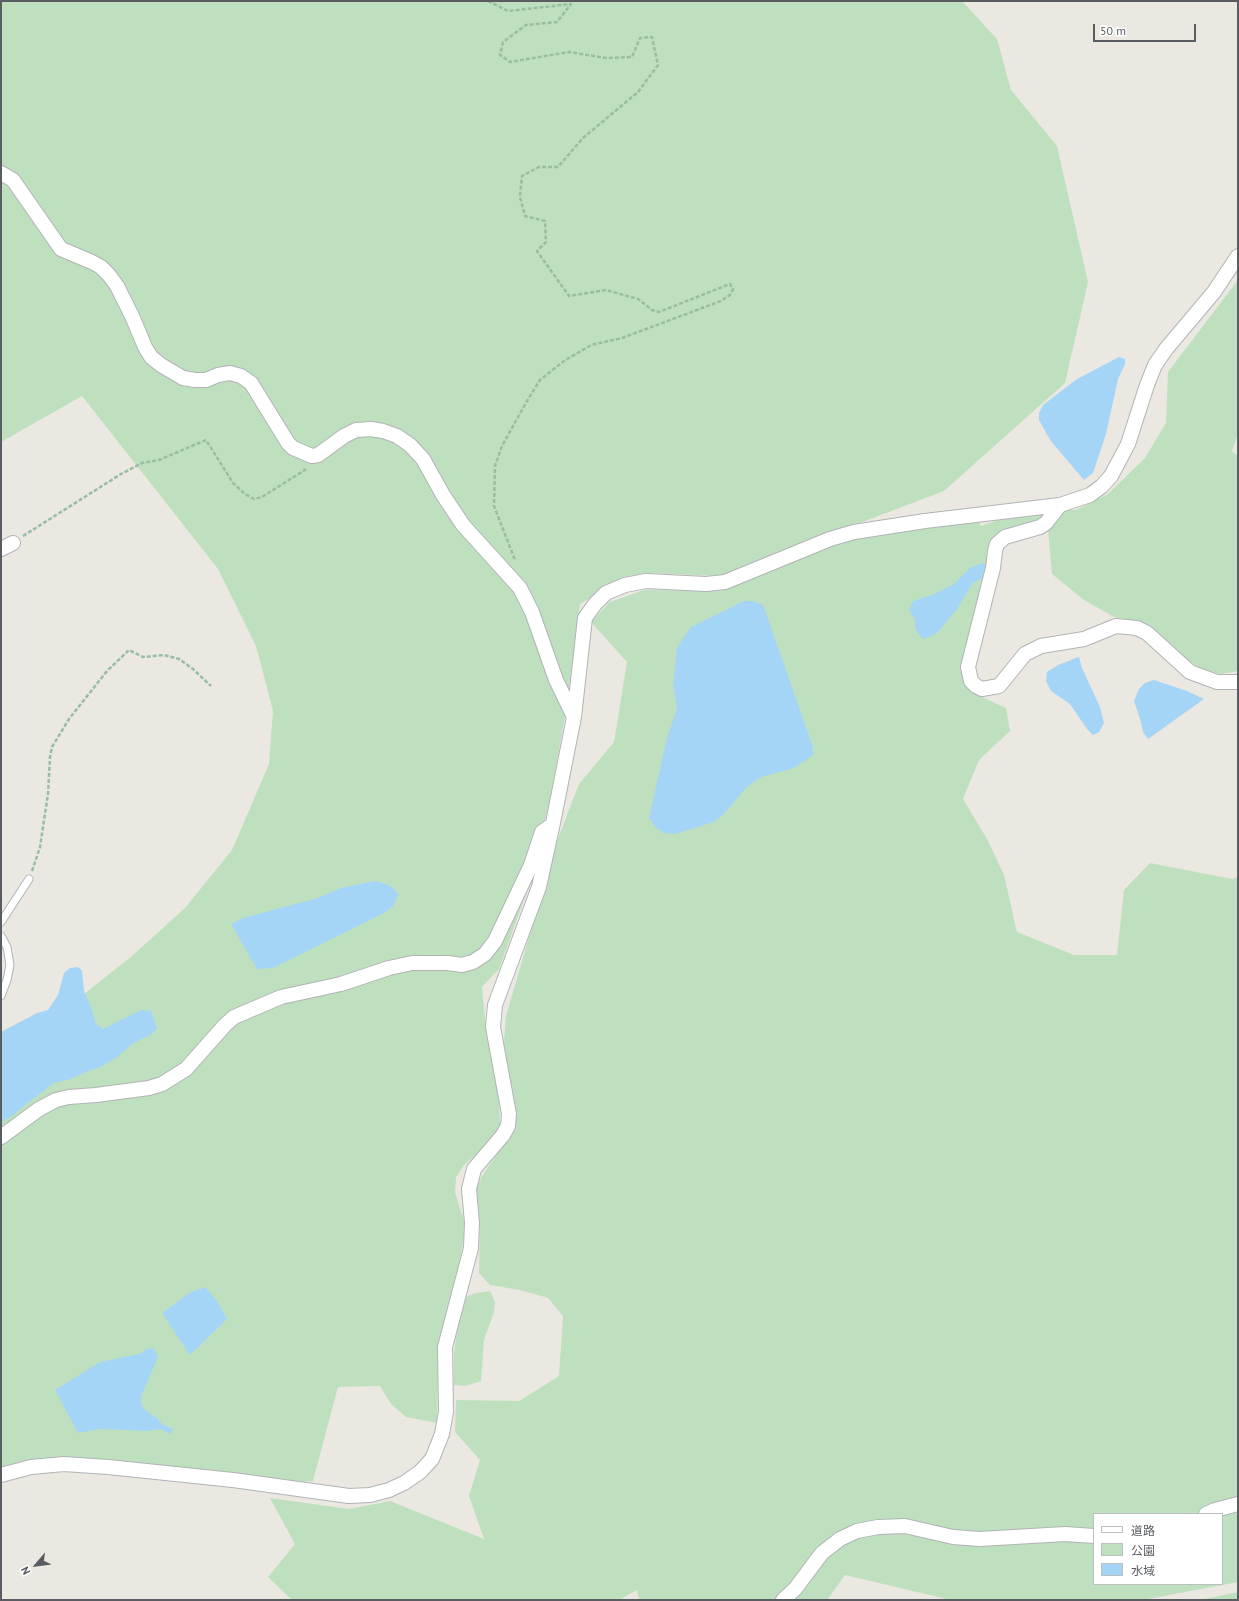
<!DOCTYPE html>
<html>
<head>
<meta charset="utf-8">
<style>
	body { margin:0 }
	#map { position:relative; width:1239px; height:1601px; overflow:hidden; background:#eae8e0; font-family:"PT Sans","Noto Sans JP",sans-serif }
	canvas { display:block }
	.frame { position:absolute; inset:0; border:2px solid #595c60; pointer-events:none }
	.legend { position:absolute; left:1093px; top:1513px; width:130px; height:72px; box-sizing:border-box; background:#fff; border:1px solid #bdbebf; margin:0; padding:5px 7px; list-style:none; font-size:12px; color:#595c60 }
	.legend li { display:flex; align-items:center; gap:8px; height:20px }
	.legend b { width:20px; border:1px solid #bdbebf }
	.north { position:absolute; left:16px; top:1545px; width:40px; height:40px; -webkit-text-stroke:3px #fff; paint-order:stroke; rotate:242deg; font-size:11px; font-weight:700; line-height:16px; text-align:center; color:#595c60 }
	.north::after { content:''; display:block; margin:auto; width:14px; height:18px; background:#595c60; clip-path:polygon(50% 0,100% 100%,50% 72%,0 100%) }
	.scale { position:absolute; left:1093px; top:24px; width:103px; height:18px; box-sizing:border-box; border:2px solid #595c60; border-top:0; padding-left:5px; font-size:12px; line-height:14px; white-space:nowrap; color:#595c60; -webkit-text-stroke:3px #fff; paint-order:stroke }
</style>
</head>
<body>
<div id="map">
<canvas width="1239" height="1601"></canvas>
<div class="frame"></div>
<ul class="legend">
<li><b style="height:5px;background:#fff"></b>道路</li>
<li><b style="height:11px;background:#bfe0be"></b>公園</li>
<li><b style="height:11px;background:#a4d5f6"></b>水域</li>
</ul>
<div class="north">N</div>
<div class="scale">50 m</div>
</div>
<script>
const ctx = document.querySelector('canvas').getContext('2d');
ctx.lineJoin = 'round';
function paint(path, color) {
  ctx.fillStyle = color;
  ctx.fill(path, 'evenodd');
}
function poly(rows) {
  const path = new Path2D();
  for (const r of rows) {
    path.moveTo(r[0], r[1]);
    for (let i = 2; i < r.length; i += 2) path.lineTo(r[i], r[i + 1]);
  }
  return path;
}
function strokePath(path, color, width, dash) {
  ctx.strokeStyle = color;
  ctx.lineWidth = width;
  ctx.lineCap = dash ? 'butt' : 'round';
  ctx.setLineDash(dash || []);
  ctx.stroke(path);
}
const green = poly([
	[1,1,962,1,997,39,1011,90,1057,146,1088,282,1065,383,944,491,720,576,651,573,622,579,580,604,565,716,550,799,529,886,499,969,482,987,486,1031,499,1097,500,1126,493,1137,479,1152,464,1165,456,1177,455,1193,466,1227,459,1263,438,1344,437,1423,406,1417,391,1404,380,1386,338,1387,313,1481,289,1483,153,1464,60,1459,1,1468,1,1046,55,1017,132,956,185,908,232,850,269,764,273,711,256,646,218,569,82,396,1,442],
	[1238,280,1238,434,1232,451,1238,456,1238,671,1221,674,1205,670,1190,662,1163,637,1142,622,1114,617,1084,600,1052,574,1048,530,1064,510,1076,510,1108,494,1145,458,1166,423,1168,372],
	[1046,512,1041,521,990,547,972,690,984,698,1006,708,1010,731,979,760,963,799,987,839,1004,875,1017,932,1074,955,1117,955,1124,890,1150,863,1232,879,1238,877,1238,1582,1143,1600,951,1600,845,1575,827,1600,639,1600,637,1590,619,1600,292,1600,268,1577,295,1544,270,1498,349,1509,390,1501,484,1539,469,1496,480,1460,455,1432,456,1400,519,1401,559,1376,563,1316,548,1298,520,1290,490,1285,479,1273,480,1224,475,1193,482,1176,512,1132,503,1053,506,1016,557,841,579,784,614,742,627,662,591,622,610,602,644,590,721,591,844,540,978,521,981,526,1001,519,1015,518,1025,514],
	[1094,1514,1222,1514,1222,1584,1094,1584],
	[490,1291,495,1302,494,1312,484,1340,481,1381,466,1386,454,1385,454,1354,458,1322,465,1297,476,1293],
	[1238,1592,1238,1600,1199,1600,1200,1600]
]);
const water = poly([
	[1119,357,1125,359,1125,364,1118,379,1106,434,1093,473,1084,480,1050,440,1039,420,1039,413,1043,405,1077,379],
	[984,563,985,566,982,578,972,584,957,609,937,633,927,638,923,639,917,632,915,627,915,620,909,610,913,601,932,595,954,584,971,567],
	[744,601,753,601,763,605,813,747,813,755,794,768,761,777,748,786,723,815,714,822,675,834,663,833,655,827,649,818,667,738,677,709,673,685,677,647,691,627],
	[1079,657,1082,668,1100,707,1104,723,1099,732,1093,735,1087,729,1070,704,1051,691,1046,681,1047,672,1058,665],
	[1154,680,1187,691,1204,699,1148,739,1143,732,1141,722,1134,701,1139,689,1145,683],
	[375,881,389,885,396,891,398,895,393,906,386,912,273,968,257,969,231,924,243,918,318,898,341,888],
	[78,967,82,971,84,991,91,1007,96,1024,103,1029,141,1010,151,1011,157,1028,152,1034,132,1044,120,1055,101,1067,88,1071,71,1079,54,1083,25,1105,12,1116,1,1122,1,1032,37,1013,48,1010,58,995,64,973,70,968],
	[205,1287,217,1301,227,1319,190,1355,162,1313,189,1293],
	[154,1348,158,1357,142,1394,141,1401,143,1408,149,1413,157,1418,162,1424,173,1429,171,1434,160,1429,147,1431,100,1429,78,1433,55,1390,100,1362,139,1354,147,1349]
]);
const path = poly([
	[488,1,508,11,571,4,557,22,526,25,503,42,500,55,510,62,569,52,606,58,632,57,640,38,652,37,658,65,638,92,583,138,558,167,539,167,522,176,520,197,525,216,545,221,546,242,537,251,569,296,606,290,638,299,652,310,659,312,730,284,733,289,730,295,721,301,622,338,591,345,564,361,540,380,527,401,502,446,495,466,494,506,515,560],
	[23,536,121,474,142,463,159,460,206,440,233,483,245,494,254,499,262,497,308,468],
	[32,871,40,847,48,794,50,757,52,747,69,719,107,671,129,650,143,657,164,655,179,659,193,669,211,686]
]);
const service = poly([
	[1,922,29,879],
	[1,936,7,947,10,965,7,980,1,996]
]);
const minor = poly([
	[1,173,13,180,61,249,92,262,101,267,109,275,117,286,132,316,145,347,151,357,161,365,183,378,195,380,206,380,218,375,230,373,241,376,251,383,288,443,293,448,312,456,318,455,344,436,356,430,371,429,383,431,397,436,410,445,423,459,443,495,463,525,520,588,532,612,556,680,574,717],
	[1060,505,1046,523,1040,527,1005,537,997,544,995,551,993,568,968,667,971,681,976,686,982,689,999,686,1025,654,1041,646,1084,639,1116,626,1137,628,1147,633,1190,672,1217,682,1238,682],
	[1,549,13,543],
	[1,1137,39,1109,56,1100,69,1097,96,1095,149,1088,162,1084,186,1069,225,1025,234,1017,281,997,341,984,389,968,412,963,448,963,462,965,473,962,485,954,495,941,531,865,542,832,549,827],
	[1,1475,31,1467,64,1464,108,1467,233,1480,349,1496,370,1495,389,1490,404,1483,420,1472,432,1459,442,1434,446,1412,445,1347,471,1248,472,1223,469,1189,474,1169,503,1135,508,1126,509,1114,493,1027,495,1005,539,887,553,823,574,717,585,618,595,604,606,593,625,585,646,581,706,584,725,582,830,539,854,532,925,521,1060,505,1090,495,1102,486,1111,476,1128,444,1147,385,1155,365,1166,349,1214,292,1238,256],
	[1206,1514,1215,1510,1238,1504],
	[783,1600,795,1589,822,1553,840,1539,857,1531,878,1527,905,1526,953,1537,980,1539,1065,1534,1094,1536]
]);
paint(green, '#bfe0be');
paint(water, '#a4d5f6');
strokePath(service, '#b1b3b7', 9);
strokePath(minor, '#b1b3b7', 16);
strokePath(path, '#97bea1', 2.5, [4, 2]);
strokePath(service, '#fff', 7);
strokePath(minor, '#fff', 14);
</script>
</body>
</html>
